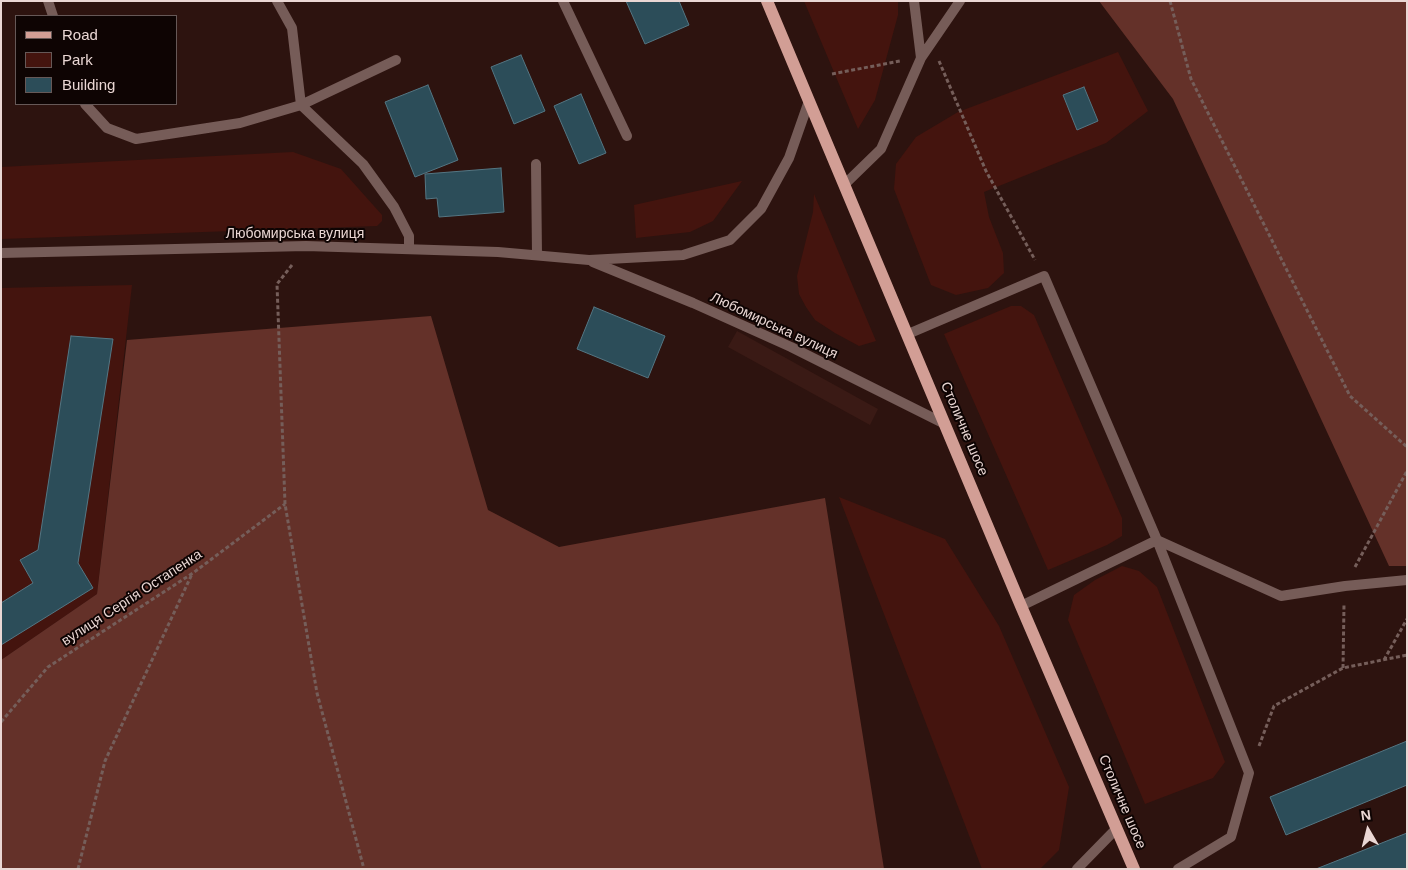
<!DOCTYPE html>
<html>
<head>
<meta charset="utf-8">
<style>
	body { margin:0 }
	#map { position:relative; width:1408px; height:870px; overflow:hidden; background:#2d130f; font-family:Arial,sans-serif }
	canvas { display:block }
	.frame { position:absolute; inset:0; border:2px solid #ead7d4; pointer-events:none }
	.legend { position:absolute; left:15px; top:15px; width:162px; height:90px; box-sizing:border-box; background:#0e0403; border:1px solid #665857; margin:0; padding:6px 9px; list-style:none; font-size:15px; color:#ead7d4 }
	.legend li { display:flex; align-items:center; gap:10px; height:25px }
	.legend b { width:25px; border:1px solid #665857 }
	.north { position:absolute; left:1343px; top:805px; width:50px; height:50px; -webkit-text-stroke:4px #0e0403; paint-order:stroke; rotate:352deg; font-size:14px; font-weight:700; line-height:20px; text-align:center; color:#ead7d4 }
	.north::after { content:''; display:block; margin:auto; width:18px; height:22px; background:#ead7d4; clip-path:polygon(50% 0,100% 100%,50% 72%,0 100%) }
</style>
</head>
<body>
<div id="map">
<canvas width="1408" height="870"></canvas>
<div class="frame"></div>
<ul class="legend">
<li><b style="height:6px;background:#d29e95"></b>Road</li>
<li><b style="height:14px;background:#44140e"></b>Park</li>
<li><b style="height:14px;background:#2c4d59"></b>Building</li>
</ul>
<div class="north">N</div>
</div>
<script>
const ctx = document.querySelector('canvas').getContext('2d');
ctx.lineJoin = 'round';
function paint(path, color) {
  ctx.fillStyle = color;
  ctx.fill(path, 'evenodd');
}
function poly(rows) {
  const path = new Path2D();
  for (const r of rows) {
    path.moveTo(r[0], r[1]);
    for (let i = 2; i < r.length; i += 2) path.lineTo(r[i], r[i + 1]);
  }
  return path;
}
function strokePath(path, color, width, dash) {
  ctx.strokeStyle = color;
  ctx.lineWidth = width;
  ctx.lineCap = dash ? 'butt' : 'round';
  ctx.setLineDash(dash || []);
  ctx.stroke(path);
}
function write(font, color, halo, rows, align = 'center') {
  ctx.font = font + ' Arial,sans-serif';
  ctx.lineWidth = 4;
  ctx.setLineDash([]);
  ctx.textBaseline = 'middle';
  ctx.strokeStyle = halo;
  ctx.fillStyle = color;
  for (const [text, x, y, turn = 0] of rows) {
    ctx.save();
    ctx.translate(x, y);
    ctx.rotate((+turn || 0) * Math.PI / 180);
    ctx.textAlign = isNaN(turn) ? turn : align;
    if (halo) ctx.strokeText(text, 0, 0);
    ctx.fillText(text, 0, 0);
    ctx.restore();
  }
}
const built = poly([
	[737,331,878,409,870,425,728,347]
]);
const green = poly([
	[804,1,898,1,898,15,875,100,858,129],
	[1118,52,1148,111,1106,143,984,192,989,217,1003,253,1004,273,988,288,956,295,931,285,894,189,896,164,916,137,958,112],
	[293,152,341,169,382,215,382,221,377,226,1,239,1,167],
	[742,181,713,221,690,232,636,238,634,205],
	[814,194,876,341,859,346,835,333,815,320,806,307,799,294,797,276,813,212],
	[132,285,97,594,1,660,1,288],
	[1011,306,1021,306,1034,315,1122,518,1122,536,1107,545,1048,570,944,334],
	[839,497,945,539,999,626,1069,787,1059,850,1040,869,982,869],
	[1122,566,1139,571,1157,587,1225,762,1213,778,1145,804,1068,620,1074,595,1095,580]
]);
const forest = poly([
	[1099,1,1407,1,1407,566,1389,566,1173,99],
	[431,316,488,510,559,547,825,498,884,869,1,869,1,660,97,594,127,340]
]);
const building = poly([
	[626,1,679,1,689,25,645,44,626,1],
	[521,55,545,111,514,124,491,67,521,55],
	[428,85,458,160,415,177,385,102,428,85],
	[1084,87,1098,121,1077,130,1063,95,1084,87],
	[581,94,606,153,579,164,554,106,581,94],
	[501,168,504,212,439,217,437,198,426,199,425,174,501,168],
	[594,307,665,336,648,378,577,349,594,307],
	[71,336,113,339,78,563,93,588,1,645,1,603,33,583,20,560,38,550,71,336],
	[1407,741,1407,785,1286,835,1270,797,1407,741],
	[1407,833,1407,869,1316,869,1407,833]
]);
const path = poly([
	[1170,1,1191,79,1350,396,1407,447],
	[939,61,986,171,1035,260],
	[832,74,900,61],
	[292,265,277,284,285,504,317,693,364,869],
	[1355,567,1407,471],
	[1384,660,1407,619],
	[1343,668,1344,604],
	[1,722,48,667,193,573,285,504],
	[1259,746,1274,706,1343,668,1407,655],
	[78,869,105,761,192,574]
]);
const lane = poly([
	[48,1,53,16],
	[277,1,292,28,301,105,363,164,394,207,409,236,409,249],
	[563,1,627,136],
	[921,58,960,1],
	[85,104,107,128,136,139,240,123,301,105,396,60],
	[536,164,537,255],
	[844,185,881,149,921,58,914,1],
	[908,334,1044,276,1157,540,1249,773,1231,837,1178,869],
	[1021,606,1157,540,1281,596,1345,586,1407,580]
]);
const street = poly([
	[1,253,306,246,498,252,589,260,683,255,730,240,761,209,789,158,809,101],
	[593,262,693,303,791,347,945,424],
	[1077,869,1117,828]
]);
const primary = poly([
	[767,1,1021,606,1134,869]
]);
const streetNames = [
	["Любомирська вулиця",295,234],
	["Любомирська вулиця",774,326,25],
	["Столичне шосе",964,429,67],
	["вулиця Сергія Остапенка",132,598,-33],
	["Столичне шосе",1122,802,67]
];
paint(built, '#3a1a15');
paint(green, '#44140e');
paint(forest, '#643129');
paint(building, '#2c4d59');
strokePath(building, '#547683', 1);
strokePath(path, '#755e5a', 3, [4, 2.5]);
strokePath(lane, '#765c58', 10);
strokePath(street, '#765c58', 10);
strokePath(primary, '#d29e95', 12);
write('14px', '#ead7d4', '#0e0403', streetNames);
</script>
</body>
</html>
